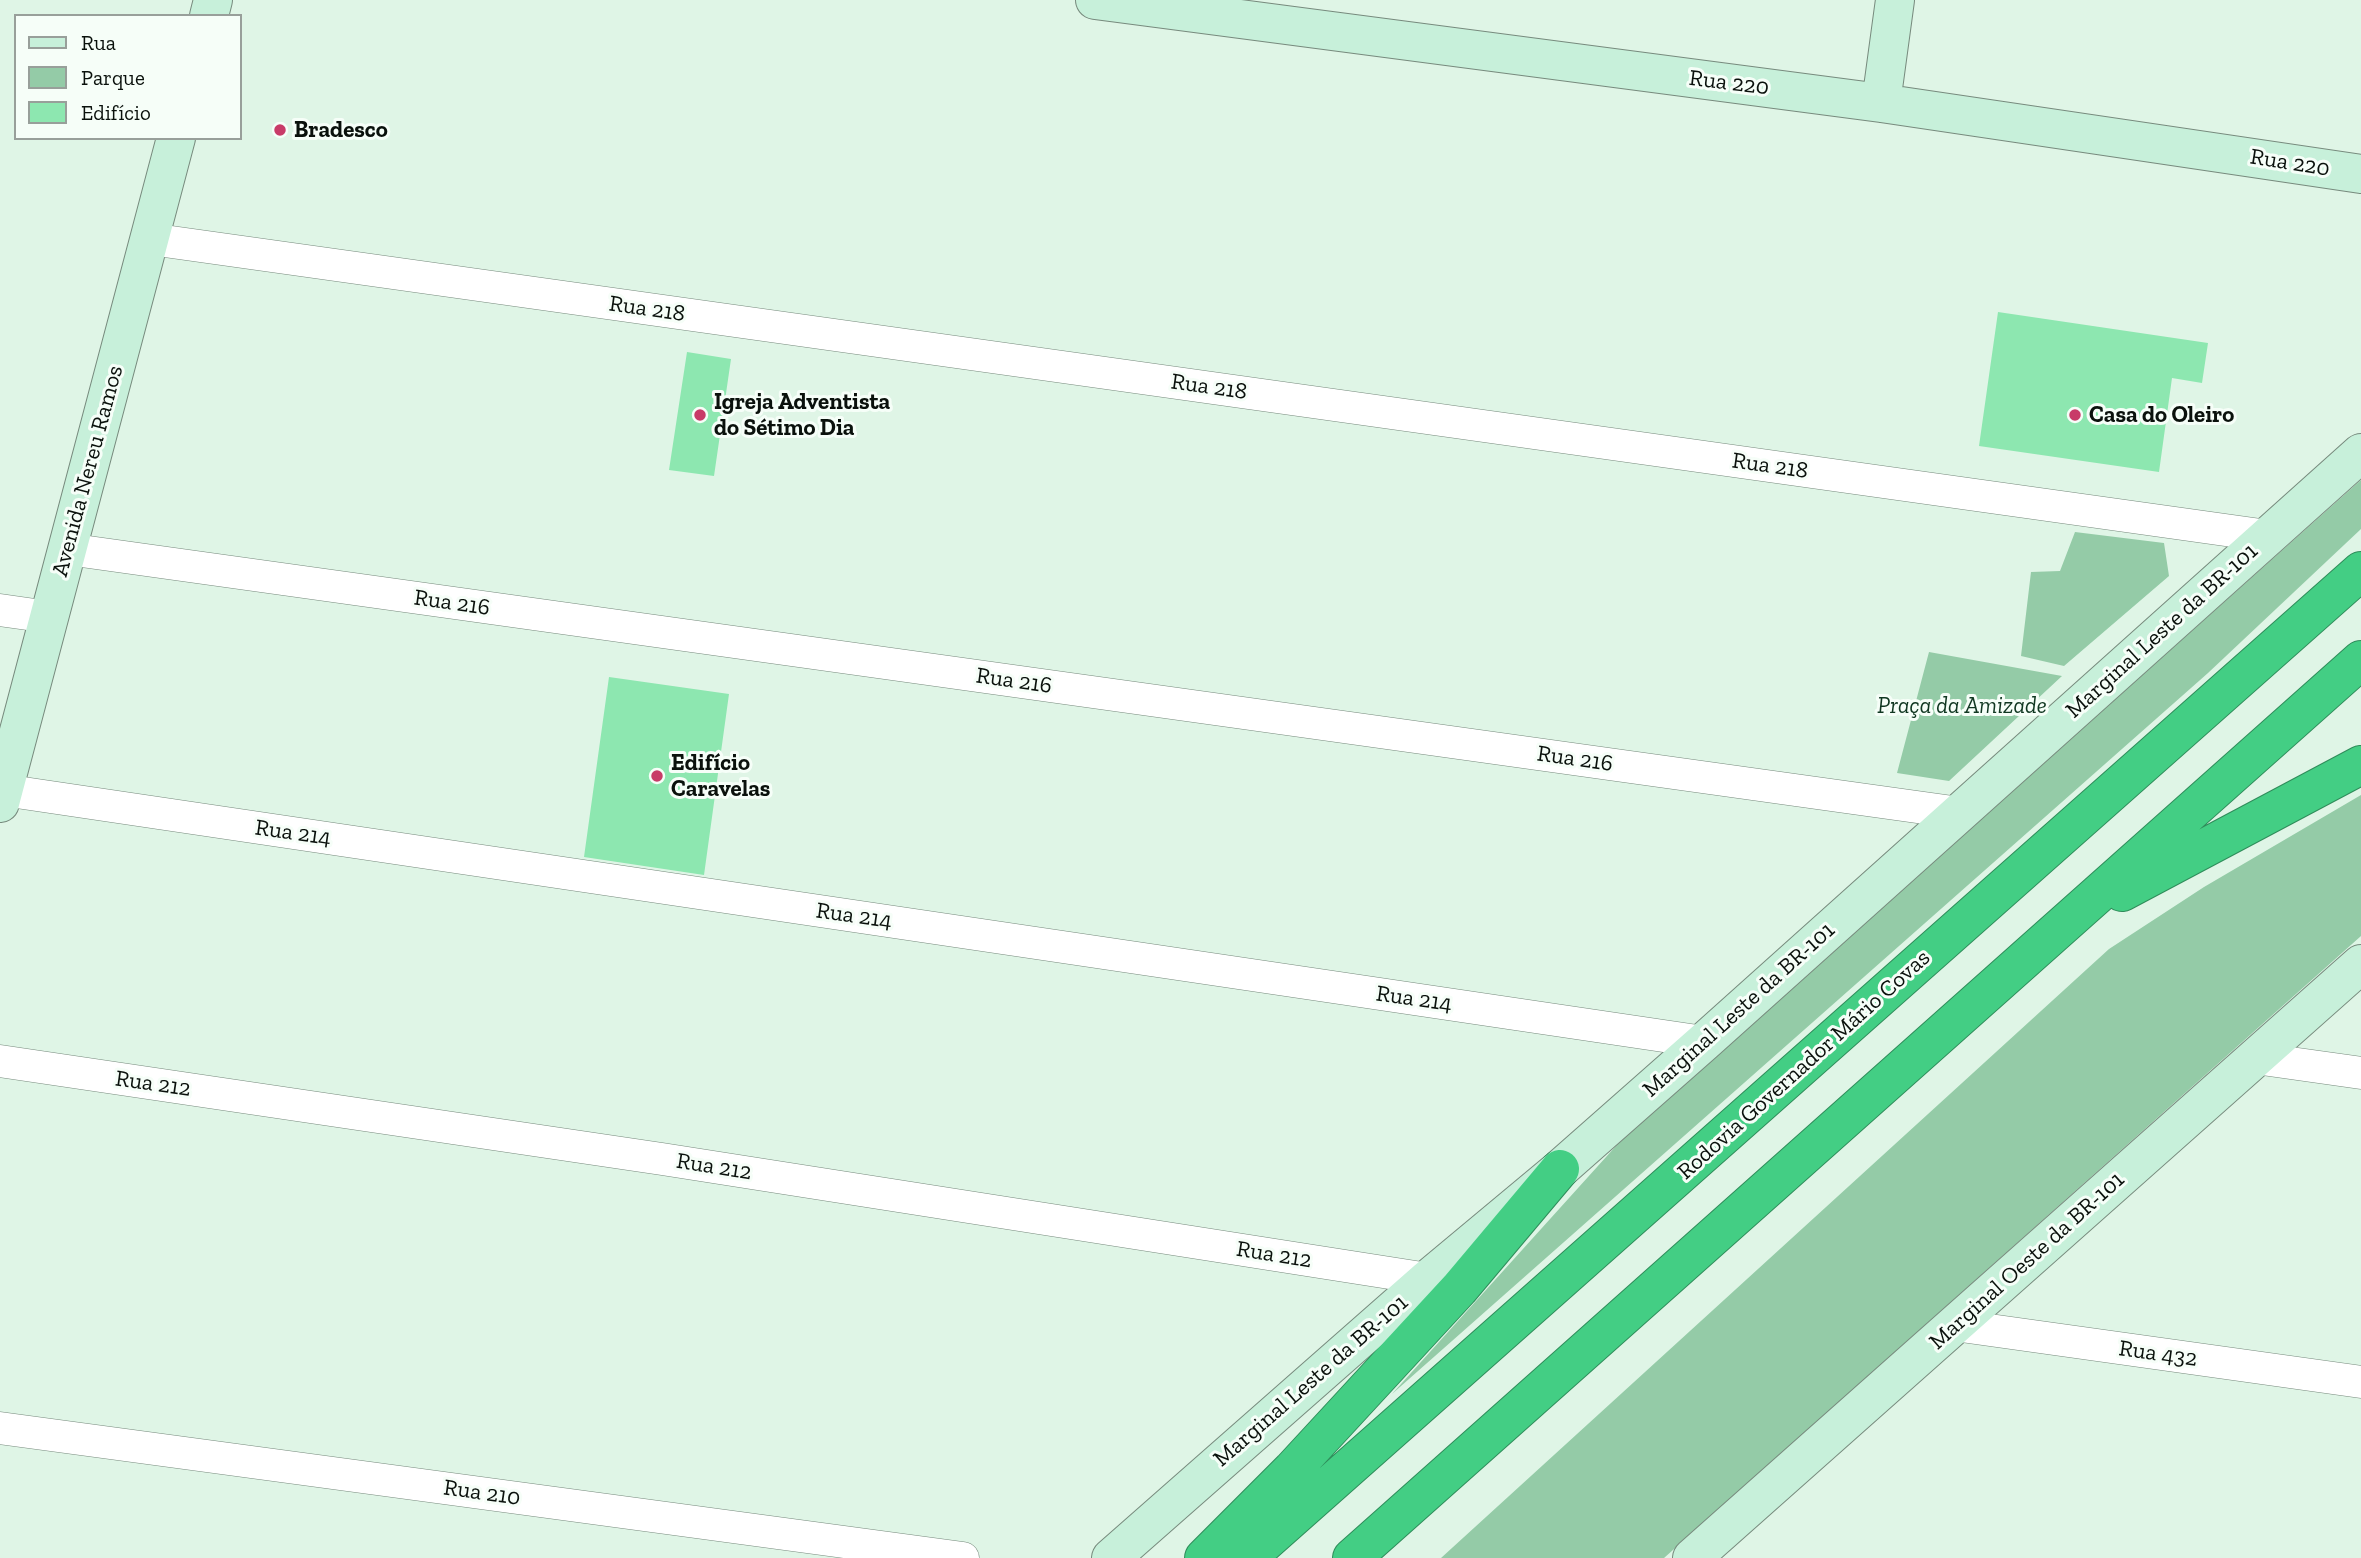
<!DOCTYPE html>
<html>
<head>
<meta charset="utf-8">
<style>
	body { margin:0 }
	#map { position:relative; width:2361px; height:1558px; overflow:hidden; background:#dff5e6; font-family:"Zilla Slab",serif }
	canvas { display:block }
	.legend { position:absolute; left:14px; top:14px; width:228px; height:126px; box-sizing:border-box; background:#f6fef8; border:2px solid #989f9a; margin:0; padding:9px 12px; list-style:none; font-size:21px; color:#0a110c }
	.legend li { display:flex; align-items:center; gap:14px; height:35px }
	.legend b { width:35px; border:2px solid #989f9a }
</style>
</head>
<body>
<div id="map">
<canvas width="2361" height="1558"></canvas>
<ul class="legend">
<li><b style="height:9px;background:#c7f0da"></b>Rua</li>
<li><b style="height:19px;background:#94cba7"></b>Parque</li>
<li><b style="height:19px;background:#8de7b0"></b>Edifício</li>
</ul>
</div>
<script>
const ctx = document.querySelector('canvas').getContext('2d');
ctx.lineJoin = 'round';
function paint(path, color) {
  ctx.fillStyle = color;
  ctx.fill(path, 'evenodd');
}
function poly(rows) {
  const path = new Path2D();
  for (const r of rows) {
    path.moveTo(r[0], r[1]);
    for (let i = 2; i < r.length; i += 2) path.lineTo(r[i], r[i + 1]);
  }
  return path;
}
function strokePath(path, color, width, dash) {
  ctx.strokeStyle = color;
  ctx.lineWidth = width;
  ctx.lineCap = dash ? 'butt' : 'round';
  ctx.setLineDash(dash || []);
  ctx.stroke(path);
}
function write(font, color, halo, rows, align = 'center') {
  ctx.font = font + ' "Zilla Slab",serif';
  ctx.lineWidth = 6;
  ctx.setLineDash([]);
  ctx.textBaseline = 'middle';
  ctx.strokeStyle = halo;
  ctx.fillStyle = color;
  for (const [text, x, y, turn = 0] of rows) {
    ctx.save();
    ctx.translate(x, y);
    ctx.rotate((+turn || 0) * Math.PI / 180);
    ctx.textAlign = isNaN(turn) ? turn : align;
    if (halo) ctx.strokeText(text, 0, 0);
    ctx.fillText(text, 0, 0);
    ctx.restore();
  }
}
const green = poly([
	[2361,480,2361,529,2208,673,1392,1394,1625,1136],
	[2075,532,2164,543,2169,576,2064,666,2021,656,2031,572,2060,571],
	[1929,652,2062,676,1949,781,1897,773],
	[2361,795,2361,936,1664,1558,1441,1558,2109,949,2204,887]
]);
const building = poly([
	[1998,312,2208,343,2202,383,2172,378,2159,472,1979,446],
	[687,352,731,359,714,476,669,470],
	[609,677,729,694,704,875,584,857]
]);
const street = poly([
	[150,239,2268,536],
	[67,549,1960,813],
	[0,610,49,617],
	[3,790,1704,1042],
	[2255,1058,2361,1073],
	[0,1061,662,1159,1428,1279],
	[1954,1325,2361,1382],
	[0,1428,963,1558]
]);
const secondary = poly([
	[1095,0,1881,103,2361,174],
	[209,16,213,0],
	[1881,103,1895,0],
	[0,803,176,138],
	[1111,1558,1428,1279,1560,1169,1704,1042,2361,453],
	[1692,1558,2361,964]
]);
const highway = poly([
	[2122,892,2361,765],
	[1204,1558,1292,1470,1459,1289,1560,1169],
	[1247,1558,2361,571],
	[1352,1558,2361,660]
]);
const markers = [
	[280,130,7,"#c83b68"],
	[700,415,7,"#c83b68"],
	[2075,415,7,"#c83b68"],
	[657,776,7,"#c83b68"]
];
const streetNames = [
	["Rua 220",1729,83,7],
	["Rua 220",2290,163,9],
	["Rua 218",647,309,8],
	["Rua 218",1209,387,8],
	["Rua 218",1770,466,8],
	["Avenida Nereu Ramos",88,471,-75],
	["Rua 216",452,603,8],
	["Marginal Leste da BR-101",2162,631,-42],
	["Rua 216",1014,681,8],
	["Rua 216",1575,759,8],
	["Rua 214",293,833,8],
	["Rua 214",854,916,8],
	["Rua 214",1414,999,8],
	["Marginal Leste da BR-101",1739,1010,-42],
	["Rodovia Governador Mário Covas",1804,1065,-42],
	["Rua 212",153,1084,8],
	["Rua 212",714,1167,9],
	["Rua 212",1274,1255,9],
	["Marginal Oeste da BR-101",2027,1261,-42],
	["Rua 432",2158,1354,8],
	["Marginal Leste da BR-101",1311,1381,-41],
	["Rua 210",482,1493,8]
];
const poiNames = [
	["Bradesco",294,130],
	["Igreja Adventista",714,402],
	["do Sétimo Dia",714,428],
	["Casa do Oleiro",2089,415],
	["Edifício",671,763],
	["Caravelas",671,789]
];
const parkNames = [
	["Praça da Amizade",1962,706]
];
paint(green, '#94cba7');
paint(building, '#8de7b0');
strokePath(street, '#778a7d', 33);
strokePath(secondary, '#778a7d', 40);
strokePath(highway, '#2f8c5a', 40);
strokePath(street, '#fff', 32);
strokePath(secondary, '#c7f0da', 38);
strokePath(highway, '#43ce84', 38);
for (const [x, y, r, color] of markers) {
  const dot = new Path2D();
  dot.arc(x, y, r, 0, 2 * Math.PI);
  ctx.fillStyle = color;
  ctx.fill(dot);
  strokePath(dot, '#f6fef8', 2.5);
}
write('23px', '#0a110c', '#f6fef8', streetNames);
write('bold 23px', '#0a110c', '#f6fef8', poiNames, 'left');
write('italic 23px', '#103721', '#f6fef8', parkNames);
</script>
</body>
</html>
